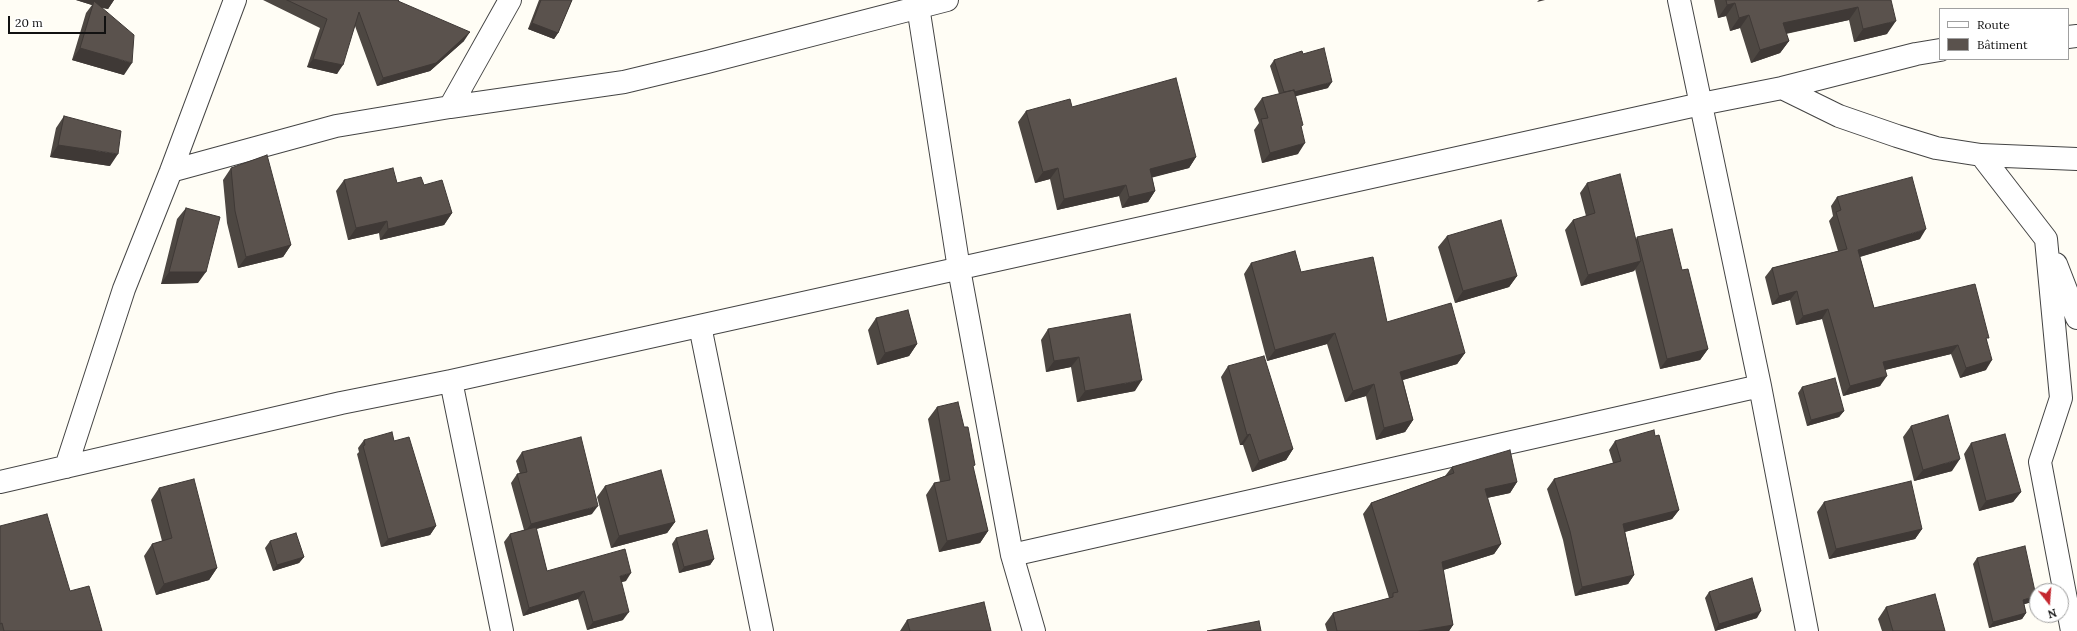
<!DOCTYPE html>
<html>
<head>
<meta charset="utf-8">
<style>
	body { margin:0 }
	#map { position:relative; width:2077px; height:631px; overflow:hidden; background:#fffdf5; font-family:Lora,serif }
	canvas { display:block }
	.legend { position:absolute; left:1939px; top:8px; width:130px; height:52px; box-sizing:border-box; background:#fff; border:1px solid #a0a0a0; margin:0; padding:5px 7px; list-style:none; font-size:12px; color:#111 }
	.legend li { display:flex; align-items:center; gap:8px; height:20px }
	.legend b { width:20px; border:1px solid #a0a0a0 }
	.north { position:absolute; left:2029px; top:583px; width:40px; height:40px; box-sizing:border-box; background:#fff; border:1px solid #a0a0a0; border-radius:50%; rotate:163deg; font-size:11px; font-weight:700; line-height:16px; text-align:center; color:#111 }
	.north::after { content:''; display:block; margin:auto; width:14px; height:18px; background:#c4262e; clip-path:polygon(50% 0,100% 100%,50% 72%,0 100%) }
	.scale { position:absolute; left:8px; top:16px; width:98px; height:18px; box-sizing:border-box; border:2px solid #111; border-top:0; padding-left:5px; font-size:12px; line-height:14px; white-space:nowrap; color:#111; -webkit-text-stroke:3px #fff; paint-order:stroke }
</style>
</head>
<body>
<div id="map">
<canvas width="2077" height="631"></canvas>
<ul class="legend">
<li><b style="height:5px;background:#fff"></b>Route</li>
<li><b style="height:11px;background:#5a524d"></b>Bâtiment</li>
</ul>
<div class="north">N</div>
<div class="scale">20 m</div>
</div>
<script>
const ctx = document.querySelector('canvas').getContext('2d');
ctx.lineJoin = 'round';
function poly(rows) {
  const path = new Path2D();
  for (const r of rows) {
    path.moveTo(r[0], r[1]);
    for (let i = 2; i < r.length; i += 2) path.lineTo(r[i], r[i + 1]);
  }
  return path;
}
function strokePath(path, color, width, dash) {
  ctx.strokeStyle = color;
  ctx.lineWidth = width;
  ctx.lineCap = dash ? 'butt' : 'round';
  ctx.setLineDash(dash || []);
  ctx.stroke(path);
}
function paint(path, color) {
  ctx.fillStyle = color;
  ctx.fill(path, 'evenodd');
}
const minor = poly([
	[917,0,959,269,1012,555,1034,631],
	[1679,0,1760,386,1807,631],
	[2068,37,2077,36],
	[1782,88,1839,116,1897,136,1936,148,1981,155,2046,239,2061,398,2040,462,2072,631],
	[450,107,510,0],
	[1981,155,2077,159],
	[171,171,336,126,450,107,624,82,707,62,947,0],
	[2056,264,2077,318],
	[700,326,762,631],
	[451,381,502,631],
	[66,467,124,289,171,171,235,0],
	[0,482,341,403,451,381,1701,104,1782,88,1916,54,1940,50],
	[1012,555,1760,386]
]);
const wall = poly([
	[76,0,114,0,108,9,102,8,124,75,72,60,86,13,92,5],
	[263,0,399,0,398,1,464,41,430,71,377,86,355,26,337,74,307,67,320,28],
	[539,0,572,0,558,33,554,39,528,29],
	[1714,0,1891,0,1887,34,1854,42,1849,20,1786,34,1789,41,1780,53,1751,63,1740,28,1730,31,1726,16,1718,18],
	[1303,54,1328,88,1295,96,1301,128,1298,154,1262,163,1254,130,1259,123,1254,109,1262,98,1279,94,1270,66,1274,60],
	[1072,107,1196,157,1189,168,1152,177,1155,191,1148,202,1122,208,1119,196,1057,210,1050,179,1035,183,1018,122,1026,111],
	[64,116,110,166,50,157,56,128],
	[231,168,291,245,283,257,238,268,227,223,223,180],
	[344,180,424,185,452,213,444,225,380,240,379,233,348,240,336,191],
	[1587,183,1636,239,1637,237,1682,270,1708,349,1700,360,1660,369,1635,269,1634,271,1581,286,1565,230,1573,220,1586,216,1580,193],
	[1837,197,1920,239,1860,257,1874,308,1987,340,1986,370,1960,378,1951,354,1885,370,1880,386,1843,396,1822,319,1796,325,1790,300,1772,305,1765,277,1772,268,1838,251,1829,221,1833,216,1831,206],
	[186,208,198,283,161,284,177,219],
	[1447,236,1517,276,1509,287,1455,303,1438,247],
	[1251,263,1301,272,1387,322,1465,353,1457,364,1403,380,1413,420,1405,432,1376,440,1366,396,1345,402,1327,344,1267,361,1244,274],
	[876,318,917,344,909,356,877,365,868,330],
	[1048,329,1135,391,1077,402,1071,367,1046,372,1041,340],
	[1228,366,1293,449,1286,460,1252,472,1243,445,1240,445,1221,377],
	[1802,387,1844,411,1839,417,1807,426,1798,393],
	[937,407,973,467,988,531,980,543,939,552,926,495,934,483,940,482,928,419],
	[1911,426,1952,471,1914,481,1903,437],
	[364,440,436,526,430,535,381,547,357,454,359,452,358,448],
	[1615,441,1679,510,1672,519,1625,532,1634,575,1628,584,1575,596,1563,540,1547,489,1554,479,1613,463,1609,450],
	[1971,443,2021,492,2013,502,1979,511,1964,454],
	[522,452,592,514,536,529,547,571,626,581,621,582,623,620,587,630,578,599,523,616,504,542,510,534,524,530,511,483,517,474,520,474,516,461],
	[1452,467,1517,482,1510,493,1487,498,1501,544,1494,554,1443,570,1453,625,1449,631,1327,631,1325,624,1333,613,1389,598,1363,514,1371,503,1445,476],
	[605,486,675,522,667,533,611,548,597,497],
	[159,488,217,568,209,580,156,595,144,556,152,544,162,541,151,500],
	[1824,502,1922,529,1915,539,1829,559,1817,512],
	[0,526,70,591,102,631,0,631],
	[676,538,714,559,710,565,679,573,672,544],
	[270,541,304,557,299,563,273,571,265,548],
	[1977,558,2032,602,2024,604,2026,613,2022,619,1989,628,1973,564],
	[1709,592,1757,618,1715,631,1705,598],
	[1886,607,1945,631,1882,631,1878,619],
	[907,620,991,631,900,631]
]);
const shadedWall = poly([
	[76,0,114,0,108,9,93,5,94,1,92,5],
	[1539,0,1545,0,1537,2],
	[1735,3,1726,16,1718,18,1727,5],
	[1858,7,1849,20,1774,36,1783,23],
	[1749,15,1740,28,1730,31,1739,18],
	[1896,21,1887,34,1854,42,1863,29],
	[532,23,558,33,554,39,528,29],
	[470,32,464,41,430,71,377,86,383,78],
	[1789,41,1780,53,1751,63,1760,50],
	[80,48,132,63,124,75,72,60],
	[313,59,343,65,337,74,307,67],
	[1332,82,1328,88,1281,100,1285,94],
	[1305,143,1298,154,1262,163,1270,153],
	[58,145,118,154,110,166,50,157],
	[1196,157,1189,168,1143,180,1150,169],
	[1058,168,1050,179,1035,183,1043,172],
	[1126,185,1119,196,1057,210,1064,199],
	[1155,191,1148,202,1122,208,1129,197],
	[452,213,444,225,380,240,388,229],
	[387,221,379,233,348,240,356,228],
	[1926,229,1920,239,1852,259,1858,250],
	[291,245,283,257,238,268,246,257],
	[1641,261,1634,271,1581,286,1588,275],
	[169,272,206,272,198,283,161,284],
	[1517,276,1509,287,1455,303,1463,291],
	[1797,291,1790,300,1772,305,1779,296],
	[1828,309,1822,319,1796,325,1803,316],
	[1335,333,1327,344,1267,361,1275,350],
	[917,344,909,356,877,365,885,353],
	[1958,345,1951,354,1876,372,1883,362],
	[1708,349,1700,360,1660,369,1667,359],
	[1465,353,1457,364,1392,383,1400,372],
	[1079,357,1071,367,1046,372,1054,361],
	[1992,360,1986,370,1960,378,1966,368],
	[1887,376,1880,386,1843,396,1850,386],
	[1142,380,1135,391,1077,402,1085,391],
	[1374,384,1366,396,1345,402,1353,391],
	[1844,411,1839,417,1807,426,1811,420],
	[1413,420,1405,432,1376,440,1384,428],
	[1250,434,1243,445,1240,445,1247,435],
	[1293,449,1286,460,1252,472,1259,461],
	[1960,459,1952,471,1914,481,1923,470],
	[1517,482,1510,493,1477,500,1485,489],
	[2021,492,2013,502,1979,511,1986,501],
	[598,506,592,514,525,532,531,524],
	[1679,510,1672,519,1617,534,1623,524],
	[675,522,667,533,611,548,619,536],
	[436,526,430,535,381,547,388,539],
	[1922,529,1915,539,1829,559,1836,549],
	[988,531,980,543,939,552,947,541],
	[1501,544,1494,554,1434,573,1442,562],
	[304,557,299,563,273,571,277,565],
	[714,559,710,565,679,573,684,567],
	[217,568,209,580,156,595,164,584],
	[631,573,626,581,614,584,620,576],
	[1634,575,1628,584,1575,596,1582,587],
	[584,591,578,599,523,616,529,608],
	[2036,596,2032,602,2018,606,2023,600],
	[1761,611,1757,618,1715,631,1719,624],
	[629,612,623,620,587,630,593,622],
	[2026,613,2022,619,1989,628,1993,622],
	[1453,625,1449,631,1418,631]
]);
const building = poly([
	[287,0,399,0,398,1,470,32,436,63,383,78,359,12,343,65,313,59,327,19,287,0],
	[541,0,572,0,558,33,532,23,541,0],
	[1726,0,1891,0,1896,21,1863,29,1858,7,1783,23,1789,41,1760,50,1749,15,1739,18,1735,3,1727,5,1726,0],
	[94,1,134,35,132,63,80,48,94,1],
	[1324,48,1332,82,1294,92,1294,90,1284,92,1274,60,1302,51,1303,54,1324,48],
	[1176,78,1196,157,1150,169,1155,191,1129,197,1126,185,1064,199,1058,168,1043,172,1026,111,1070,99,1072,107,1176,78],
	[1294,90,1303,125,1301,126,1305,143,1270,153,1261,119,1268,118,1262,98,1294,90],
	[64,116,121,131,118,154,58,145,64,116],
	[267,155,291,245,246,257,235,211,231,168,267,155],
	[393,168,397,183,421,177,424,185,442,180,452,213,388,229,387,221,356,228,344,180,393,168],
	[1620,174,1641,261,1588,275,1573,220,1595,213,1587,183,1620,174],
	[1912,177,1926,229,1858,250,1874,308,1975,284,1989,338,1986,338,1992,360,1966,368,1958,345,1883,362,1887,376,1850,386,1828,309,1803,316,1797,291,1779,296,1772,268,1847,249,1836,212,1841,210,1837,197,1912,177],
	[186,208,220,217,206,272,169,272,186,208],
	[1501,220,1517,276,1463,291,1447,236,1501,220],
	[1672,229,1682,270,1688,269,1708,349,1667,359,1637,237,1672,229],
	[1295,251,1301,272,1373,257,1387,322,1451,303,1465,353,1400,372,1413,420,1384,428,1374,384,1353,391,1335,333,1275,350,1251,263,1295,251],
	[908,310,917,344,885,353,876,318,908,310],
	[1130,314,1142,380,1085,391,1079,357,1054,361,1048,329,1130,314],
	[1264,356,1293,449,1259,461,1250,434,1247,435,1228,366,1264,356],
	[1835,378,1844,411,1811,420,1802,387,1835,378],
	[958,402,964,427,968,427,975,465,973,466,988,531,947,541,934,483,950,480,937,407,958,402],
	[1948,415,1960,459,1923,470,1911,426,1948,415],
	[1654,430,1655,436,1659,435,1679,510,1623,524,1634,575,1582,587,1570,531,1554,479,1621,461,1615,441,1654,430],
	[392,432,394,441,409,437,436,526,388,539,363,446,365,445,364,440,392,432],
	[2005,434,2021,492,1986,501,1971,443,2005,434],
	[581,437,598,506,531,524,517,474,527,472,522,452,581,437],
	[1510,450,1517,482,1485,489,1501,544,1442,562,1453,625,1418,631,1337,631,1333,613,1393,597,1393,593,1398,592,1371,503,1454,473,1452,467,1510,450],
	[661,470,675,522,619,536,605,486,661,470],
	[194,479,217,568,164,584,152,544,172,538,159,488,194,479],
	[1911,481,1922,529,1836,549,1824,502,1911,481],
	[47,514,70,591,89,586,102,631,4,631,2,623,0,624,0,526,47,514],
	[536,527,547,571,625,549,631,573,620,576,629,612,593,622,584,591,529,608,510,534,536,527],
	[707,530,714,559,684,567,676,538,707,530],
	[296,533,304,557,277,565,270,541,296,533],
	[2025,546,2036,596,2023,600,2026,613,1993,622,1977,558,2025,546],
	[1752,578,1761,611,1719,624,1709,592,1752,578],
	[1935,594,1945,631,1893,631,1886,607,1935,594],
	[984,602,991,631,910,631,907,620,984,602],
	[1259,621,1261,631,1207,631,1259,621]
]);
strokePath(minor, '#444', 24);
strokePath(minor, '#fff', 22);
paint(wall, '#4d4742');
paint(shadedWall, '#3f3936');
paint(building, '#5a524d');
strokePath(building, '#3f3936', 1);
</script>
</body>
</html>
